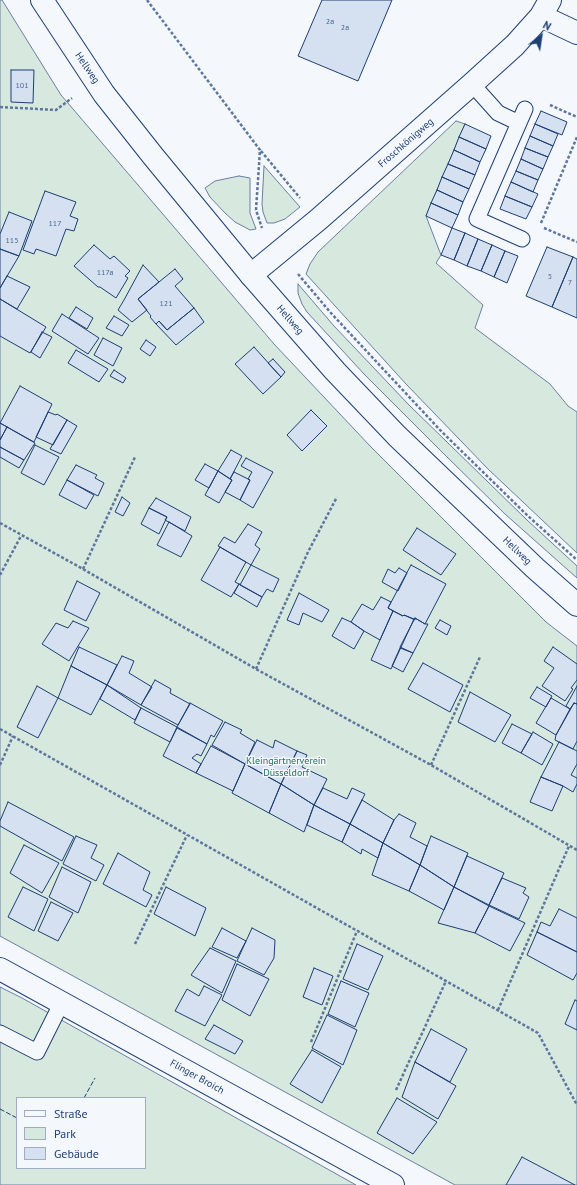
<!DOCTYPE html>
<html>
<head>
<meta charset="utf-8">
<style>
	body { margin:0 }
	#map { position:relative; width:577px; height:1185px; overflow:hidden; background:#f4f7fb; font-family:"PT Sans",sans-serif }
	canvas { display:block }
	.legend { position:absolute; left:16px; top:1097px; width:130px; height:72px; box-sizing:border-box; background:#f4f7fb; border:1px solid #9eadc5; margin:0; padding:5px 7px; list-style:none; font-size:12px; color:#1d3f73 }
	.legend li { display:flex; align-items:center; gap:8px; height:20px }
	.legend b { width:20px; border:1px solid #9eadc5 }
	.north { position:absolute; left:521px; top:16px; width:40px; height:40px; -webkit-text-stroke:3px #f4f7fb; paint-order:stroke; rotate:30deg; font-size:11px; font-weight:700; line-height:16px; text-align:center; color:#1d3f73 }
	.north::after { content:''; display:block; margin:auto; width:14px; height:18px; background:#1d3f73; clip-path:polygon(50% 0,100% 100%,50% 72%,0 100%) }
</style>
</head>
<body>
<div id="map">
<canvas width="577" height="1185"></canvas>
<ul class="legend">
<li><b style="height:5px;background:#f4f7fb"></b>Straße</li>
<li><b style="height:11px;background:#d7e8df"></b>Park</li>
<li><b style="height:11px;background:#d5e0f0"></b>Gebäude</li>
</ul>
<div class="north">N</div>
</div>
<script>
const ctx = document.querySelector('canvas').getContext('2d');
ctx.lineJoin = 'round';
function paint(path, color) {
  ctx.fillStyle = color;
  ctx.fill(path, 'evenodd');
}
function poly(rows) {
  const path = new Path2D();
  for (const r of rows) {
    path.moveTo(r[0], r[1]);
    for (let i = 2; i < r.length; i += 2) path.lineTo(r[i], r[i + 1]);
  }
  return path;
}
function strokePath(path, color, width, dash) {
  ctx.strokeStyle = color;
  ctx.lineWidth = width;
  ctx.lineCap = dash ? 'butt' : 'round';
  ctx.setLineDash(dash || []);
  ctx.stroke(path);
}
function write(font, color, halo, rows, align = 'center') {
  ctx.font = font + ' "PT Sans",sans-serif';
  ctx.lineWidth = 3;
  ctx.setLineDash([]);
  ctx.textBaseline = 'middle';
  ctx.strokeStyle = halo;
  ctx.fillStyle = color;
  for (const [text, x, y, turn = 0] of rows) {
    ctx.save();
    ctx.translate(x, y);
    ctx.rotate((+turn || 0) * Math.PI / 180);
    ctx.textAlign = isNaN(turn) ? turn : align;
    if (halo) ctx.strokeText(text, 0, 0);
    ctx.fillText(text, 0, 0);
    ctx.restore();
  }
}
const green = poly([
	[0,0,2,0,61,95,274,344,371,447,546,622,577,646,577,1185,455,1185,0,936,0,0],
	[456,121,465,124,426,216,441,255,436,263,483,305,475,328,550,384,568,406,577,412,577,553,488,469,406,384,306,274,310,264,318,252,456,121],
	[264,166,300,207,285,219,274,223,267,223,263,212,262,204,264,166],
	[239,176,250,178,250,213,256,229,250,230,235,222,225,213,210,197,205,188,215,181,239,176],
	[298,284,334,326,409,405,527,520,577,566,577,578,505,514,446,456,364,374,307,312,302,304,298,293,298,284],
	[0,987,22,998,356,1185,0,1185,0,987],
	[17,1098,145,1098,145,1168,17,1168,17,1098]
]);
const building = poly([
	[322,0,392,0,358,81,298,56,322,0],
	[11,70,34,70,33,103,11,102,11,70],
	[541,111,567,122,562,135,535,124,541,111],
	[465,124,491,136,486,149,459,137,465,124],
	[535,124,558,134,553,146,530,136,535,124],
	[530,136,553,146,548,157,525,148,530,136],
	[459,137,486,149,480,162,454,150,459,137],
	[525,148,548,157,543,169,521,159,525,148],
	[454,150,480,162,475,175,448,164,454,150],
	[521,159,543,169,538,180,516,171,521,159],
	[448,164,475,175,469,189,442,177,448,164],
	[516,171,538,180,533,192,511,182,516,171],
	[442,177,469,189,463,202,437,190,442,177],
	[511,182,538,194,532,207,505,196,511,182],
	[437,190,463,202,458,215,431,203,437,190],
	[45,191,76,202,70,216,78,219,74,231,66,229,56,256,36,249,34,254,23,250,45,191],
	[505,196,532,207,526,219,500,209,505,196],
	[431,203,458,215,452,228,426,216,431,203],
	[9,212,32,221,19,256,0,249,0,234,9,212],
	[452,228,465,233,454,260,441,255,452,228],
	[465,233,478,239,467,266,454,260,465,233],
	[478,239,492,245,481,271,467,266,478,239],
	[94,245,110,259,114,256,130,271,125,276,128,278,116,298,100,287,98,287,74,266,94,245],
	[492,245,505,251,494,277,481,271,492,245],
	[547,247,573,257,552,307,526,296,547,247],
	[0,249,19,256,0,288,0,249],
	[505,251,518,256,507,283,494,277,505,251],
	[573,257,577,259,577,318,552,307,573,257],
	[143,265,159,282,138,299,147,310,132,322,118,310,124,300,143,265],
	[175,269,183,279,175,286,194,308,167,330,159,321,156,324,150,317,151,316,138,299,175,269],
	[7,276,30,287,17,309,0,299,0,288,7,276],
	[0,299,46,327,30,353,0,336,0,299],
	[76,307,93,318,87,329,69,318,76,307],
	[194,308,204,322,176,345,156,324,159,321,167,330,194,308],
	[62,314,99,338,88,354,52,331,62,314],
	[114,316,129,325,122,336,106,328,114,316],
	[42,332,52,337,40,358,31,352,42,332],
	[103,338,122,348,113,366,94,355,103,338],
	[146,340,156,347,150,356,140,349,146,340],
	[254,347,281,377,263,394,235,364,254,347],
	[76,350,108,369,99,382,68,363,76,350],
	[273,359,285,372,281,377,268,363,273,359],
	[114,370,126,378,123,383,110,376,114,370],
	[20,386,52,404,34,442,0,423,20,386],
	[311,410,327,426,302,451,287,435,311,410],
	[48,412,56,415,57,414,67,420,53,445,36,437,48,412],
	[67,420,77,426,61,454,50,449,67,420],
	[0,423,7,427,0,440,0,423],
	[7,427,35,443,24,460,0,447,0,440,7,427],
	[35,445,59,457,44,485,21,473,35,445],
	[0,447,24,460,19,468,0,457,0,447],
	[231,450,242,456,230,479,218,471,231,450],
	[246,458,273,472,253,508,240,500,250,480,248,479,252,472,241,466,246,458],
	[205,464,218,471,209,488,195,480,205,464],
	[76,465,97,475,95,478,104,483,98,496,67,480,76,465],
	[218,471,232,480,219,503,205,495,218,471],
	[234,472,250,480,240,500,225,492,232,480,230,479,234,472],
	[67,480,94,495,86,509,59,495,67,480],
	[122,497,130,503,123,516,115,512,122,497],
	[156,498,191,517,185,531,165,520,167,517,149,508,156,498],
	[149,508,167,517,159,534,141,524,149,508],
	[169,522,192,536,181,557,157,545,169,522],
	[248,524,262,532,255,545,260,549,251,565,218,546,224,537,235,543,248,524],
	[417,528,456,554,441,575,403,550,417,528],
	[220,547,246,562,235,582,239,584,231,597,201,580,220,547],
	[251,565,279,579,273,592,267,589,262,597,240,585,251,565],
	[411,565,446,584,425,624,415,618,415,620,404,615,403,616,388,608,411,565],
	[399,568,407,573,398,591,382,582,388,569,395,573,399,568],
	[77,581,100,593,86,621,64,610,77,581],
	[239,584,262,597,257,607,234,593,239,584],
	[299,593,329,610,322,622,303,613,299,625,287,620,299,593],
	[381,597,391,602,388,608,393,611,380,640,364,631,351,622,362,604,373,610,381,597],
	[393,611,403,616,404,615,414,619,391,669,371,660,393,611],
	[342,618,351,622,364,631,354,649,332,636,342,618],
	[415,618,425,624,428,624,413,653,400,647,415,618],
	[440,620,451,626,447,635,435,628,440,620],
	[73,621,89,628,69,661,42,644,56,623,68,628,73,621],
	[79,647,117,665,107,685,71,666,79,647],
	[553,647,577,664,577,680,571,688,573,689,565,701,542,686,554,668,544,661,553,647],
	[400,648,413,653,403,672,392,666,400,648],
	[122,656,134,661,129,673,152,687,141,705,107,685,122,656],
	[423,663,463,685,450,712,408,689,423,663],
	[71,666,107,685,91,715,58,698,71,666],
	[155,680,171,689,170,693,190,704,178,725,141,705,155,680],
	[107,685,141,708,135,720,100,699,107,685],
	[37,686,58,698,38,738,17,727,37,686],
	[577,686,577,704,574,703,570,709,566,706,577,686],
	[537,687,552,696,546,707,530,698,537,687],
	[470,692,511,715,495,742,458,722,470,692],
	[551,698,570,709,556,735,536,723,551,698],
	[190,703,223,721,214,737,211,735,207,744,177,727,190,703],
	[574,703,577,704,577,741,573,749,555,740,556,735,574,703],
	[141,708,177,727,170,742,134,723,141,708],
	[225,722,242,730,240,733,255,742,245,764,212,745,225,722],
	[512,724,532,734,521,753,502,743,512,724],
	[177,728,207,744,201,756,197,754,192,758,201,764,196,773,163,756,177,728],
	[533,732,553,744,542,765,521,753,533,732],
	[257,740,273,748,275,740,297,751,281,784,245,764,257,740],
	[559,742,577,751,577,764,571,775,577,778,577,784,573,792,563,786,541,777,559,742],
	[211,746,245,764,233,791,196,773,211,746],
	[297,751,307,755,302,767,327,779,314,805,281,784,297,751],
	[245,764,281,784,269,813,232,793,245,764],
	[541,777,563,786,552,811,530,802,541,777],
	[281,784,314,805,304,832,269,813,281,784],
	[323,788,347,799,352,788,365,794,350,824,314,805,323,788],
	[362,800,394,820,383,843,350,824,362,800],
	[8,802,74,837,62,861,0,826,0,821,8,802],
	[314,805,350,824,342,842,307,825,314,805],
	[399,814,416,823,410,837,427,846,420,865,383,843,394,820,399,814],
	[350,824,383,843,378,858,362,849,361,854,342,842,350,824],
	[76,836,97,845,91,858,104,865,96,881,63,864,76,836],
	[431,836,468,853,454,887,420,865,431,836],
	[383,843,420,865,409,891,372,875,383,843],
	[24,845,59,863,42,893,10,873,24,845],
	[118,853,150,872,143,890,152,895,146,907,103,884,118,853],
	[467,856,504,873,489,905,454,887,467,856],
	[420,865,454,887,444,910,409,891,420,865],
	[62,867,91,882,78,913,49,897,62,867],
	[502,878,526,888,523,893,529,897,519,919,489,905,502,878],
	[23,887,48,899,34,931,8,917,23,887],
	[166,887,206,908,195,936,154,914,166,887],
	[454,887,489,906,475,933,438,923,454,887],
	[51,902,73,913,58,941,38,931,51,902],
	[489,906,525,923,510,951,475,933,489,906],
	[559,909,577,918,577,952,537,932,541,922,550,926,559,909],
	[222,928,246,941,237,958,212,947,222,928],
	[252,928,275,940,274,958,264,975,237,961,252,928],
	[537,932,577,952,577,973,573,980,527,955,537,932],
	[357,944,383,956,368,990,343,979,357,944],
	[210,948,236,961,222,993,191,975,210,948],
	[237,964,269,979,250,1016,222,1000,237,964],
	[314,968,333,976,322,1005,303,997,314,968],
	[341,981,369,993,355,1027,328,1014,341,981],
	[204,986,222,995,205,1026,175,1011,187,989,199,996,204,986],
	[575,1000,577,1001,577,1030,565,1024,575,1000],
	[327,1015,357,1030,343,1065,312,1048,327,1015],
	[214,1025,243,1041,235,1054,205,1039,214,1025],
	[431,1029,467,1049,450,1082,415,1062,431,1029],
	[312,1050,341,1067,322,1103,290,1084,312,1050],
	[415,1062,456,1086,438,1119,402,1097,415,1062],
	[397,1098,437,1122,413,1154,377,1133,397,1098],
	[522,1157,575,1185,506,1185,522,1157]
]);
const path = poly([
	[147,0,260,150,256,210,262,228],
	[550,105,577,117],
	[0,107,56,110,72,98],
	[261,151,300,198],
	[541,223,577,137],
	[544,228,577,242],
	[298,274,330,312,441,431,528,516,577,560],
	[0,523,83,569,256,669,431,765,577,850],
	[83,569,135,457],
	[0,575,21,536],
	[256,669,308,552,337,497],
	[0,729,538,1033,577,1105],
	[0,765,13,736],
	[431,765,480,657],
	[135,944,187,835],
	[498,1010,569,846],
	[311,1042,357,931],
	[396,1090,446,981]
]);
const service = poly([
	[472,84,498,113,519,123],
	[522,239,477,219,525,109],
	[0,1033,37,1052,62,1002]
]);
const minor = poly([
	[541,16,577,33],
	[251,275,319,219,472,84,515,45,541,16,550,0]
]);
const tertiary = poly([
	[0,969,393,1185]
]);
const secondary = poly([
	[42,0,104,94,153,156,251,275,335,371,397,436,535,568,577,605]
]);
const fence = poly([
	[84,1098,95,1078],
	[0,1109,17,1118]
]);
const numberNames = [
	["2a",330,22],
	["2a",345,28],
	["101",22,86],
	["117",55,224],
	["115",12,241],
	["117a",105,273],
	["5",550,277],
	["7",570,283],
	["121",166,304]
];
const streetNames = [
	["Hellweg",87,68,56],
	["Froschkönigweg",406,143,-41],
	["Hellweg",290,320,49],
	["Hellweg",517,551,44],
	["Flinger Broich",197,1077,29]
];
const parkNames = [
	["Kleingärtnerverein",286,761],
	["Düsseldorf",286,773]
];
paint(green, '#d7e8df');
strokePath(green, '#687fa3', 1);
paint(building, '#d5e0f0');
strokePath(building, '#1d3f73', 1);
strokePath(service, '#1d3f73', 17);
strokePath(minor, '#1d3f73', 24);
strokePath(tertiary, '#1d3f73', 24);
strokePath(secondary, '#1d3f73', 24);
strokePath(path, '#5e769c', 2.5, [3, 2]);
strokePath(service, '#f4f7fb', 15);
strokePath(minor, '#f4f7fb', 22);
strokePath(tertiary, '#f4f7fb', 22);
strokePath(secondary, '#f4f7fb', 22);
strokePath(fence, '#1d3f73', 1, [5, 2]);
write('8px', '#4b6792', null, numberNames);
write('10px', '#1d3f73', '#f4f7fb', streetNames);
write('10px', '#2c6c60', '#f4f7fb', parkNames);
</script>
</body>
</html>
